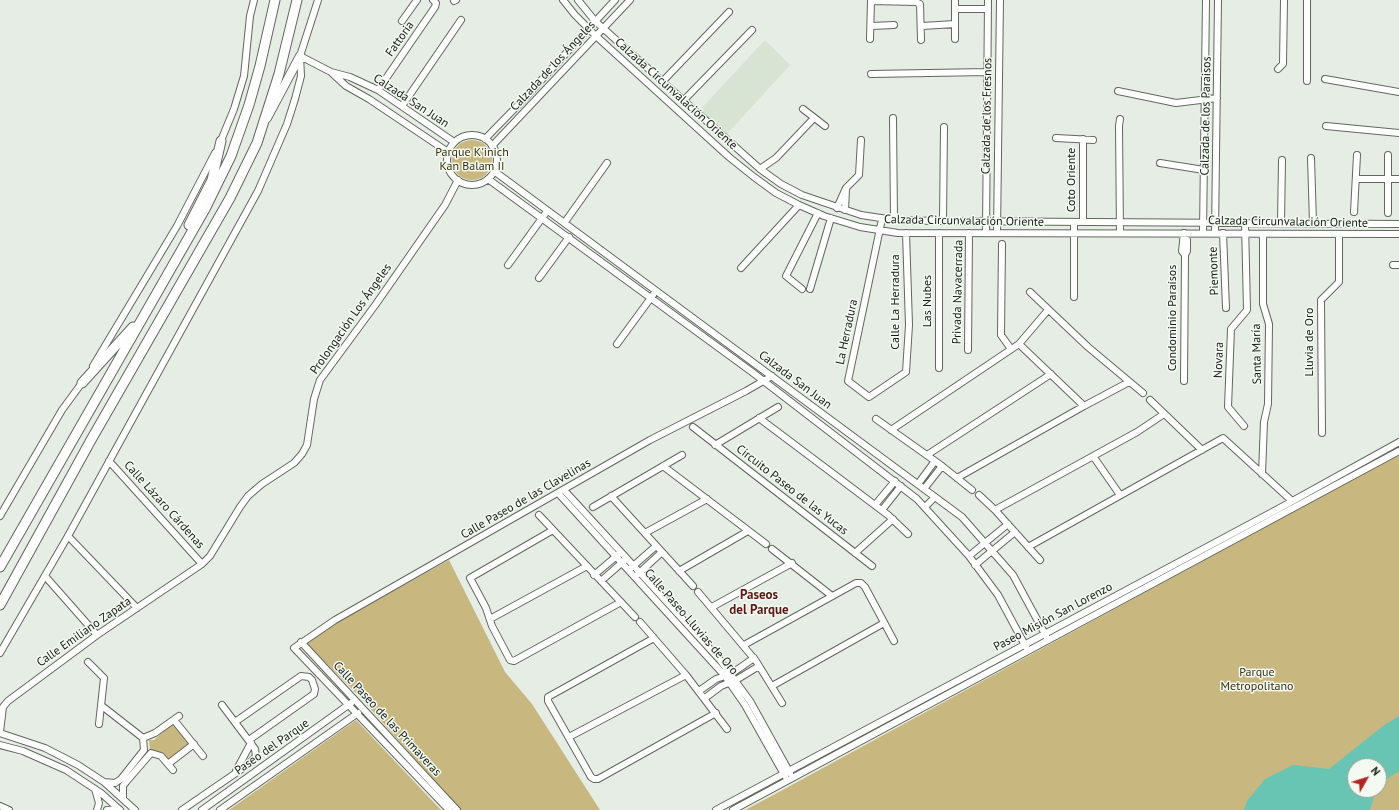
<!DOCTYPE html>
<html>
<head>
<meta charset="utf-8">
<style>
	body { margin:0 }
	#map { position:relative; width:1399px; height:810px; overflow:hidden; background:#e6ede4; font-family:"PT Sans",sans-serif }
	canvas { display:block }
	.north { position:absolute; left:1347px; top:758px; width:40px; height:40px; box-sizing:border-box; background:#f3faf1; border:1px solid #9ba099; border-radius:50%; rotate:51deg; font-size:11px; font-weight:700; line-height:16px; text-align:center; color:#171916 }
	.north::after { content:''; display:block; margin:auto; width:14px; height:18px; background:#b32421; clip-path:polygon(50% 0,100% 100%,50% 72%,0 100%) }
</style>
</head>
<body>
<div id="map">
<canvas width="1399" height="810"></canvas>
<div class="north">N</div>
</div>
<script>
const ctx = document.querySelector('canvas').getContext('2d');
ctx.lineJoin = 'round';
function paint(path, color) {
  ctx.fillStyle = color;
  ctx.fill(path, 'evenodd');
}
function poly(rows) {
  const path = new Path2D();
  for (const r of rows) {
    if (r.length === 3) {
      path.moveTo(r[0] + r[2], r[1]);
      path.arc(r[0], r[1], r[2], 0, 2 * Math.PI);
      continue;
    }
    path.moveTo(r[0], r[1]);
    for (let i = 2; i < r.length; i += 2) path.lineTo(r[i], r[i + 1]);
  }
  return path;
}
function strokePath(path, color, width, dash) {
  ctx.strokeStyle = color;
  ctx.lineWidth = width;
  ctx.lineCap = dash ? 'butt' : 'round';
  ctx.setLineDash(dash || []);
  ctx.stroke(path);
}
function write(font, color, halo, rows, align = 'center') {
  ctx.font = font + ' "PT Sans",sans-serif';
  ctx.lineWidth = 3;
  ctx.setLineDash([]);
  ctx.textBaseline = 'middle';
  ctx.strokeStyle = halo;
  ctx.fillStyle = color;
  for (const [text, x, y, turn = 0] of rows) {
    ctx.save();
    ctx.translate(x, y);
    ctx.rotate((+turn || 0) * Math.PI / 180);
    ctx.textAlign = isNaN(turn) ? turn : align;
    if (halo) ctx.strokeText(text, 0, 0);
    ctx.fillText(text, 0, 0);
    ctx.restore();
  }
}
const built = poly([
	[765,40,790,65,727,134,700,110]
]);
const green = poly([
	[472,160,20],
	[1399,454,1399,810,745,810,777,793],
	[1355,766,1379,766,1379,790,1355,790],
	[449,560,505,672,532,704,600,810,460,810,361,698,304,641],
	[356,720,441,810,229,810],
	[172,724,190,743,167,761,158,752,150,750,149,740,154,740]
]);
const water = poly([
	[1399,716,1399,771,1379,784,1379,766,1355,766,1355,790,1376,790,1370,810,1244,810,1247,801,1265,779,1293,765,1329,769,1383,726]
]);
const minor = poly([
	[563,0,575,15,596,36,729,157,754,177,776,193,799,205,824,216,860,227,898,233,1399,234],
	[578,0,595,21,760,169,781,184,802,195,861,215,894,220,937,221,1399,224],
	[454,1,456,0],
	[871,1,916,2,920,4,921,40],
	[955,9,988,9],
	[402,21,417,0],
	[871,26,894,25],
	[922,26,955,24],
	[870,39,871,0],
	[955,39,955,0],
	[300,56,331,72,350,77,378,90,454,142],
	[1278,69,1283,64,1284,0],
	[332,73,346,86,369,99,448,152],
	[871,74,987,72],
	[1325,79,1399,92],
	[1307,81,1307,0],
	[662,82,729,12],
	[378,90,435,7,436,3,433,0],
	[1118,91,1176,103,1217,98],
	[683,101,752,30],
	[402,106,461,20],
	[803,109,825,126],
	[893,118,894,220],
	[1120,119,1119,126,1120,233],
	[1326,126,1399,133],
	[472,160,25],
	[1056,138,1093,140],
	[485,139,523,100,615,0],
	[1083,139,1083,222],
	[220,143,234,109,244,76,250,16,254,0],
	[492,146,630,0],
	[1311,158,1313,223],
	[1160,163,1204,170],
	[760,169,776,158,814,118],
	[494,171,962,517,1013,575,1046,636],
	[488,179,752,372,917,499,969,556,998,595,1026,647],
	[1357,179,1399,179],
	[837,208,846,188,859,175,861,140],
	[845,210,846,189],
	[1354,212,1357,155],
	[1388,213,1388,155],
	[882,219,848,381,869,397,906,372,909,325,906,233],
	[943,221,944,127],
	[565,222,607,163],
	[1074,222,1074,297],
	[1281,223,1282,160],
	[939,233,939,368],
	[986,233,988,0],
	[997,233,1000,0],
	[1203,233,1206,0],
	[1215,233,1218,0],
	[1223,233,1226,308],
	[1183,240,1187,240,1187,251,1185,255],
	[1002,244,1001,335,1011,349],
	[508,265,545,214],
	[1393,265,1399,265],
	[741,268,799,205],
	[539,278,569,237],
	[802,289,786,276,818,213],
	[810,289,831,218],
	[1030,292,1088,347,1143,393],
	[617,344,653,295],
	[1019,344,1084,406],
	[968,350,969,233],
	[93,366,177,226,215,153],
	[1184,381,1185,255,1182,251,1184,233],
	[1150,400,1202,450],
	[759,418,888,515,908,534],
	[876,419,942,466,972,490],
	[1244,426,1228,407,1231,329,1247,310,1245,223],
	[693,427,872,566],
	[891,430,1019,344,1048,310],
	[1322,433,1321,300,1339,282,1339,235],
	[715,445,778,407],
	[927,455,1051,374],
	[1093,456,1120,495],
	[109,461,202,564],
	[663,466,766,544],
	[1262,474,1264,422,1268,404,1269,324,1263,304,1263,234],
	[957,478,1084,406,1129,382],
	[918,484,935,461],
	[924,489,942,466],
	[564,490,720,660,750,701,790,773],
	[558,493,725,676,745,705,785,776],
	[979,495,995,510,1040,560],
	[611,496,693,586],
	[875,505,895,481],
	[593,507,682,455],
	[925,507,935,497],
	[882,510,901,486],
	[995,510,1137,432,1164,414],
	[539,515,635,617],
	[0,516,62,410,84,380],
	[553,530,470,578,486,608,492,626,510,660,514,661,621,602],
	[645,533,707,499],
	[68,536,137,608],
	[1028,547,1223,438,1292,501],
	[772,549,832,596],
	[855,553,893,519],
	[969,556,1008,524],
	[975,565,1015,532],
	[632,567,656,546],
	[679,571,748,531],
	[638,574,662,552],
	[594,575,619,554],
	[45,576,97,635],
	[601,581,625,560],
	[698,592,756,661,782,703],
	[712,607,792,563],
	[490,619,587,566],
	[640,622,686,675,727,729],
	[654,638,548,697,548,701,591,777,594,779,598,779,716,713],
	[301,642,457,810],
	[744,645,856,583,861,583,865,587,894,641],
	[0,653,68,536,258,191,287,124,295,99,301,76,300,56,318,0],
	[88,662,104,678,99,724],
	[772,686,884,623],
	[699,691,716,679,731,674,754,658],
	[705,698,721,686,736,680,759,666],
	[102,706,143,738],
	[174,720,203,756],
	[235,722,301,676,309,677,312,680,315,689,314,694,249,740],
	[0,732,3,707,8,701,97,635,202,564,210,556,240,507,248,496,262,484,294,463,302,454,307,445,314,399,320,380,376,304,445,205,458,180],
	[0,733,45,748,78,765,104,782,135,810],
	[569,737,686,675],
	[143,738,155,733,179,716],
	[0,745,23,751,66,770,101,793,120,810],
	[168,764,194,744],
	[236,771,251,743],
	[104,782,115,783,121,779,144,750,143,738],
	[95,789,99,803,97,810],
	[123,798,123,786,126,782,151,753,161,756,173,770],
	[0,806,9,810],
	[107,810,119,809],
	[182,810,249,764,256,756,255,749,222,705],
	[202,810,351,703],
	[220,810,358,713],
	[449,810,294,648,335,620,650,440,746,391,772,376],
	[716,810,1278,509,1399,442],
	[733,810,1399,451]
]);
const major = poly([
	[267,118,300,56]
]);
const highway = poly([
	[189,225,212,180,221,141],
	[82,383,133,327],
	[0,567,205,209,231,156,249,105,260,66,275,0],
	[0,605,91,440,230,198,257,143,279,74,297,0]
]);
const streetNames = [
	["Fattoria",400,39,-55],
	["Calzada de los Ángeles",553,66,-47],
	["Calzada Circunvalación Oriente",676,94,42],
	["Calzada San Juan",411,101,33],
	["Calzada de los Fresnos",987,116,-89],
	["Calzada de los Paraisos",1206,116,-89],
	["Coto Oriente",1072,180,-90],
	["Calzada Circunvalación Oriente",964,221,1],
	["Calzada Circunvalación Oriente",1288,222,1],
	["Piemonte",1214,271,-92],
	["Privada Navacerrada",958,292,-89],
	["Las Nubes",928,301,-90],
	["Calle La Herradura",896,302,-90],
	["Condominio Paraísos",1173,318,-90],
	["Prolongación Los Ángeles",351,319,-55],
	["La Herradura",847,332,-78],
	["Lluvia de Oro",1310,342,-90],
	["Santa María",1257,354,-91],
	["Novara",1219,360,-88],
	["Calzada San Juan",795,380,37],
	["Circuito Paseo de las Yucas",792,490,38],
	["Calle Paseo de las Clavelinas",526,499,-30],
	["Calle Lázaro Cárdenas",164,505,48],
	["Paseo Misión San Lorenzo",1053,617,-28],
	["Calle Paseo Lluvias de Oro",691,622,49],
	["Calle Emiliano Zapata",84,632,-35],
	["Calle Paseo de las Primaveras",387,719,47],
	["Paseo del Parque",272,747,-35]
];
const parkNames = [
	["Parque K'inich",472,153],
	["Kan Balam II",472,167],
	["Parque",1257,673],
	["Metropolitano",1257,687]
];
const neighbourhoodNames = [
	["Paseos",759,595],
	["del Parque",759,610]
];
paint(built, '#d7e3d3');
paint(green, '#c8b77e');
paint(water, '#68c4b3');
strokePath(minor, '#626860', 8);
strokePath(major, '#626860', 10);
strokePath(highway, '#626860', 11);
strokePath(minor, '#fff', 6);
strokePath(major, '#fff', 8);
strokePath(highway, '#fff', 9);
write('12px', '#171916', '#f3faf1', streetNames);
write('12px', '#382f10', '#f3faf1', parkNames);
write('bold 13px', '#5b1713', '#f3faf1', neighbourhoodNames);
</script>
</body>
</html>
